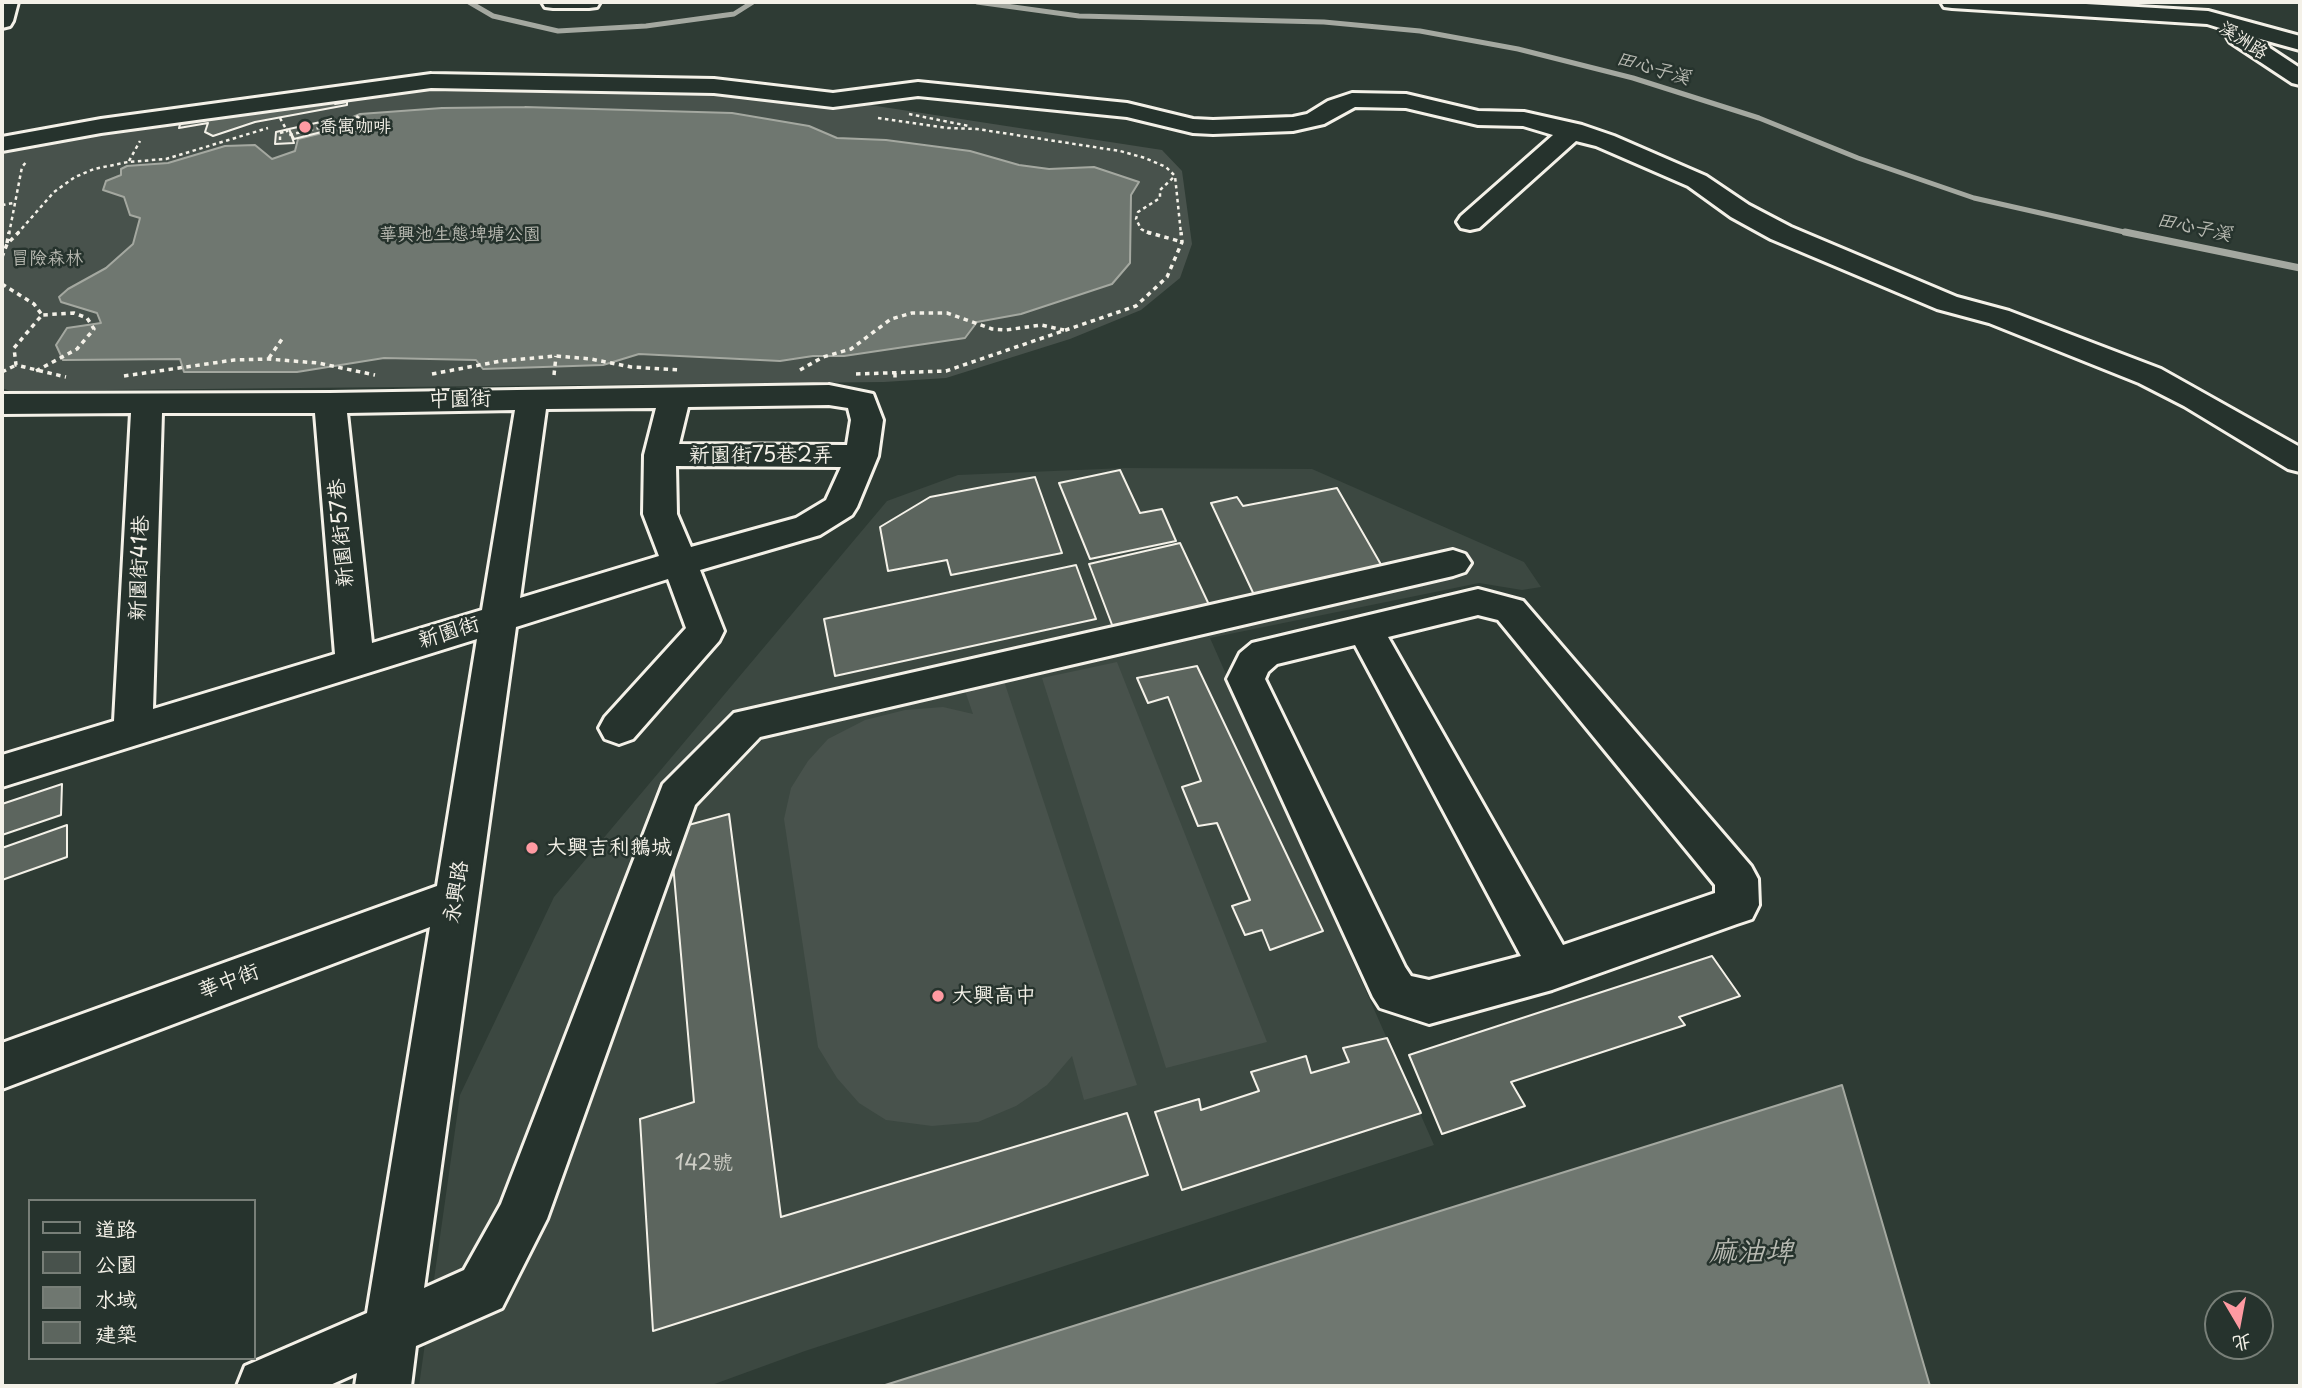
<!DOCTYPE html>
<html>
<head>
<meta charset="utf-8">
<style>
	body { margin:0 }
	#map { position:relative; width:2302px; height:1388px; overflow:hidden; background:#2e3b34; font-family:"Playpen Sans","LXGW WenKai TC",sans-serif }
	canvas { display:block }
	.frame { position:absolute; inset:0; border:4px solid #f4f1e8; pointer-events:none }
	.legend { position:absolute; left:28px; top:1199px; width:228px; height:161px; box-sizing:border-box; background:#26332d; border:2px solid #787f78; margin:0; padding:9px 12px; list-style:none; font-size:21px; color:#f4f1e8 }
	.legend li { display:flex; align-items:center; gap:14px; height:35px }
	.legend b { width:35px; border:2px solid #787f78 }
	.north { position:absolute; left:2204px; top:1290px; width:70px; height:70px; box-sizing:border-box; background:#26332d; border:2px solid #787f78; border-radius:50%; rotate:170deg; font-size:19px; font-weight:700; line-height:28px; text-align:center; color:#f4f1e8 }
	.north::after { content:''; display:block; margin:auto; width:24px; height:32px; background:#ff9aa2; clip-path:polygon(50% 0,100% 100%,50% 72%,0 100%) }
</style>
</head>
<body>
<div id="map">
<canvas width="2302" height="1388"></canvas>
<div class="frame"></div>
<ul class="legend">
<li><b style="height:9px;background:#26332d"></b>道路</li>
<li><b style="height:19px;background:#48524c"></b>公園</li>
<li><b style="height:19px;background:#6f7770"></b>水域</li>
<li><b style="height:19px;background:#5c655e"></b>建築</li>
</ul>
<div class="north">北</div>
</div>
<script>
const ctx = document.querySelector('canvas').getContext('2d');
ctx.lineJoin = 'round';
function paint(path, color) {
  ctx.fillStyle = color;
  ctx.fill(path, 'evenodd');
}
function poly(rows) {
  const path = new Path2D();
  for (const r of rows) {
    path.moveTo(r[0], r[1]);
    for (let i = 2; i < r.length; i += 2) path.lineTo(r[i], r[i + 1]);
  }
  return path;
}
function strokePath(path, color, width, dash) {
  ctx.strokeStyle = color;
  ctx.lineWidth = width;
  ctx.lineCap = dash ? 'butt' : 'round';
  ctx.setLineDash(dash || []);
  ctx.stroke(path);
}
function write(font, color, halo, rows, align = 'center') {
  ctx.font = font + ' "Playpen Sans","LXGW WenKai TC",sans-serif';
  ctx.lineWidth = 5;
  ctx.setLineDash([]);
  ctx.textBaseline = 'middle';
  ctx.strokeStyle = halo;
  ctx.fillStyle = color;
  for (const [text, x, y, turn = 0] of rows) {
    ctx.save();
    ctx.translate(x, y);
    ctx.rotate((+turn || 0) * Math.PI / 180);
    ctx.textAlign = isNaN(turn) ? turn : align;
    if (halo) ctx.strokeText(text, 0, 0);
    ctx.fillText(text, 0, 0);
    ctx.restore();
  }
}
const built = poly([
	[1125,468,1312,469,1524,562,1541,587,1522,590,1479,583,1210,638,1434,1145,805,1351,709,1386,419,1386,460,1095,554,897,887,501,958,475]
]);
const green = poly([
	[453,84,707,87,857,103,1162,150,1182,171,1192,244,1180,278,1141,310,1070,339,946,378,884,382,10,391,2,388,2,151,112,128],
	[1117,662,1267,1042,1166,1068,1042,678],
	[1003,678,1137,1085,1084,1100,1072,1056,1047,1085,1016,1106,978,1122,932,1126,886,1120,859,1103,837,1078,818,1047,784,819,791,788,808,761,828,739,865,720,905,710,943,707,973,714,963,685]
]);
const water = poly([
	[525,107,732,113,809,126,837,138,886,140,970,151,1019,165,1049,169,1094,167,1139,182,1131,195,1130,263,1112,284,1021,314,977,322,965,338,844,356,813,356,780,361,639,354,603,365,483,369,476,360,384,358,297,372,184,372,180,359,63,360,56,345,67,328,101,323,97,313,61,302,59,297,68,289,106,268,133,244,140,218,130,215,124,197,103,190,106,181,121,175,121,169,127,166,168,163,225,146,255,145,272,159,295,151,298,139,335,130,348,132,364,125,353,117,360,114,442,108,525,107],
	[1842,1085,1930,1386,882,1386,1842,1085]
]);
const streamFar1 = poly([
	[469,2,493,16,558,31,646,26,734,14,753,2],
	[977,2,1079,16,1324,22,1420,31,1518,49,1633,78,1759,118,1858,158,1974,198,2133,234]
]);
const stream = poly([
	[2125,232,2300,268]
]);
const building = poly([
	[336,98,335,104,347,102,347,105,255,122,213,136,205,132,208,123,179,128,181,121,336,98],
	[334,119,337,128,294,139,289,129,334,119],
	[289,129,294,143,275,144,276,132,289,129],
	[1120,470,1140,513,1162,509,1176,541,1090,559,1059,483,1120,470],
	[1035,477,1062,553,951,575,947,560,888,571,880,527,930,497,1035,477],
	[1337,488,1383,568,1255,597,1211,503,1237,497,1243,506,1337,488],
	[1180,543,1211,609,1114,630,1089,564,1180,543],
	[1076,565,1096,619,835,676,824,619,1076,565],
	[1197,666,1323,931,1270,950,1262,930,1245,935,1232,906,1250,900,1217,823,1198,826,1182,787,1201,781,1168,697,1148,703,1137,678,1197,666],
	[62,784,61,815,2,835,2,804,62,784],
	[729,814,781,1217,1127,1113,1148,1175,653,1331,640,1119,694,1102,670,830,729,814],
	[67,825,67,857,2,880,2,848,67,825],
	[1712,956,1740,996,1679,1017,1685,1025,1511,1082,1525,1106,1442,1134,1409,1055,1712,956],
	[1387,1038,1421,1113,1182,1190,1155,1112,1199,1099,1201,1110,1259,1091,1251,1072,1306,1056,1311,1073,1349,1062,1343,1048,1387,1038]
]);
const pathFar1 = poly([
	[909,114,969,126],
	[878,118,948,128,977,129,1120,151,1145,158,1166,167,1175,176,1181,234],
	[286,129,289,135,327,126],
	[354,131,369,124,356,116],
	[280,140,280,133,287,131],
	[129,161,140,141],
	[2,205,14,203],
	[9,234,22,167,27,161],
	[17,234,54,192,75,177,94,169,128,162,166,159,268,128],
	[1150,234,1141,229,1136,219,1138,212,1160,198,1160,190,1175,176]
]);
const path = poly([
	[1147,232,1182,242],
	[7,243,9,232],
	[2,257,7,244,19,232],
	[2,284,34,304,42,315,14,348,16,365,66,377],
	[269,358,282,339],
	[800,370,823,357,851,349,891,319,912,313,947,313,992,329,1006,330,1041,325,1064,330],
	[36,371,77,349,94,329,87,318,74,313,42,315],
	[2,372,16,365],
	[895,373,895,382],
	[432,374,501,361,556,356,591,359,631,367,680,370],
	[856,374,946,371,1136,306,1167,277,1182,242,1181,232],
	[554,375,556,356],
	[124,376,234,360,268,359,318,363,375,375]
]);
const minor = poly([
	[2,2,18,2,13,21,10,26,2,28,2,2],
	[542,2,600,2,597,7,589,8,553,8,545,7,542,2],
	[1941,2,2051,2,2208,11,2300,36,2300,50,2253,37,2300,68,2300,85,2292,83,2230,42,2227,37,2233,32,2207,24,1952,8,1944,7,1941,2],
	[431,74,714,79,833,93,918,82,1127,103,1193,119,1213,120,1293,117,1307,114,1328,101,1352,93,1406,94,1478,111,1524,112,1582,125,1614,136,1706,176,1749,205,1791,227,1957,297,2009,311,2161,369,2300,447,2300,472,2288,469,2184,406,2139,383,1989,323,1937,309,1771,239,1731,217,1688,186,1596,146,1576,141,1479,228,1470,230,1461,228,1457,222,1461,216,1553,135,1523,126,1478,125,1406,108,1355,107,1324,124,1293,131,1213,134,1193,133,1127,117,918,96,833,107,714,93,431,88,101,133,2,151,2,137,101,119,431,74],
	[829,385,873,394,883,420,878,456,857,507,852,515,820,535,700,570,724,631,719,641,633,739,619,744,605,739,599,728,605,717,686,628,668,579,516,627,424,1288,464,1270,501,1204,663,784,734,713,1453,550,1465,554,1471,563,1465,572,1453,576,760,737,695,805,547,1219,502,1308,416,1346,411,1386,355,1386,357,1373,328,1386,237,1386,245,1366,367,1313,430,927,2,1089,2,1043,437,886,477,639,2,787,2,755,114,721,131,413,2,414,2,394,330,393,829,385],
	[829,405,848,408,851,420,847,445,679,444,688,407,829,405],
	[656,408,644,455,643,514,659,556,520,598,546,409,656,408],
	[515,410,482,610,372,643,347,413,515,410],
	[162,413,315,413,335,654,153,709,162,413],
	[676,466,841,467,826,500,796,518,691,547,677,514,676,466],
	[1478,589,1523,601,1751,866,1758,879,1759,905,1752,919,1737,924,1552,990,1429,1024,1380,1008,1373,997,1227,679,1240,653,1252,643,1478,589],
	[1478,615,1498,620,1715,885,1715,893,1563,945,1388,637,1478,615],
	[1355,645,1521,956,1429,980,1411,976,1405,967,1265,679,1268,672,1277,664,1355,645]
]);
const pathBridge = poly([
	[280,118,286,129]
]);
const markers = [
	[305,127,7,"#ff9aa2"],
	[532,848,7,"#ff9aa2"],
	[938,996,7,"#ff9aa2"]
];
const farStreetnames = [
	["溪洲路",2243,41,33]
];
const farPoinames = [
	["喬寓咖啡",319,127]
];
const farParknames = [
	["華興池生態埤塘公園",460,235],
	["冒險森林",47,259]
];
const farWaternames = [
	["田心子溪",1653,69,16],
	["田心子溪",2194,228,12]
];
const streetNames = [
	["中園街",460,400,-1],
	["新園街75巷2弄",761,456],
	["新園街57巷",342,533,-95],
	["新園街41巷",140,568,-88],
	["新園街",449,633,-17],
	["永興路",457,892,-81],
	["華中街",229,982,-20]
];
const poiNames = [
	["大興吉利鵝城",546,848],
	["大興高中",952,996]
];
const nearNumbernames = [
	["142號",704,1164]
];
const nearWaternames = [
	["麻油埤",1751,1253]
];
paint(built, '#3c4841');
paint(green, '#48524c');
paint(water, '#6f7770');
strokePath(water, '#a4a8a0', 2);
strokePath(streamFar1, '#a4a8a0', 5);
strokePath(stream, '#a4a8a0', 7);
paint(building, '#5c655e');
strokePath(building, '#f4f1e8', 2);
strokePath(minor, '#f4f1e8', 6);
strokePath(pathFar1, '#f4f1e8', 2.5, [3.5, 3.5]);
strokePath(path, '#f4f1e8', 3.5, [4.5, 4.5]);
paint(minor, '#26332d');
strokePath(pathBridge, '#f4f1e8', 2.5, [3.5, 3.5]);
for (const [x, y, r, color] of markers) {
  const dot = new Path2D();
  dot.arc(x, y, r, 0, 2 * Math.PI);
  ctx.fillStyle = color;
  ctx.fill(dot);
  strokePath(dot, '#26332d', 2.5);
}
write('18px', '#f4f1e8', '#26332d', farStreetnames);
write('18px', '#f4f1e8', '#26332d', farPoinames, 'left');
write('18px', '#b8b9b1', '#26332d', farParknames);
write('italic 19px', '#b8bab2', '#26332d', farWaternames);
write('21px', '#f4f1e8', '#26332d', streetNames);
write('21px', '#f4f1e8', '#26332d', poiNames, 'left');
write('21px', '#cecec6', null, nearNumbernames);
write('italic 28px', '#b8bab2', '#26332d', nearWaternames);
</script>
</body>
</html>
